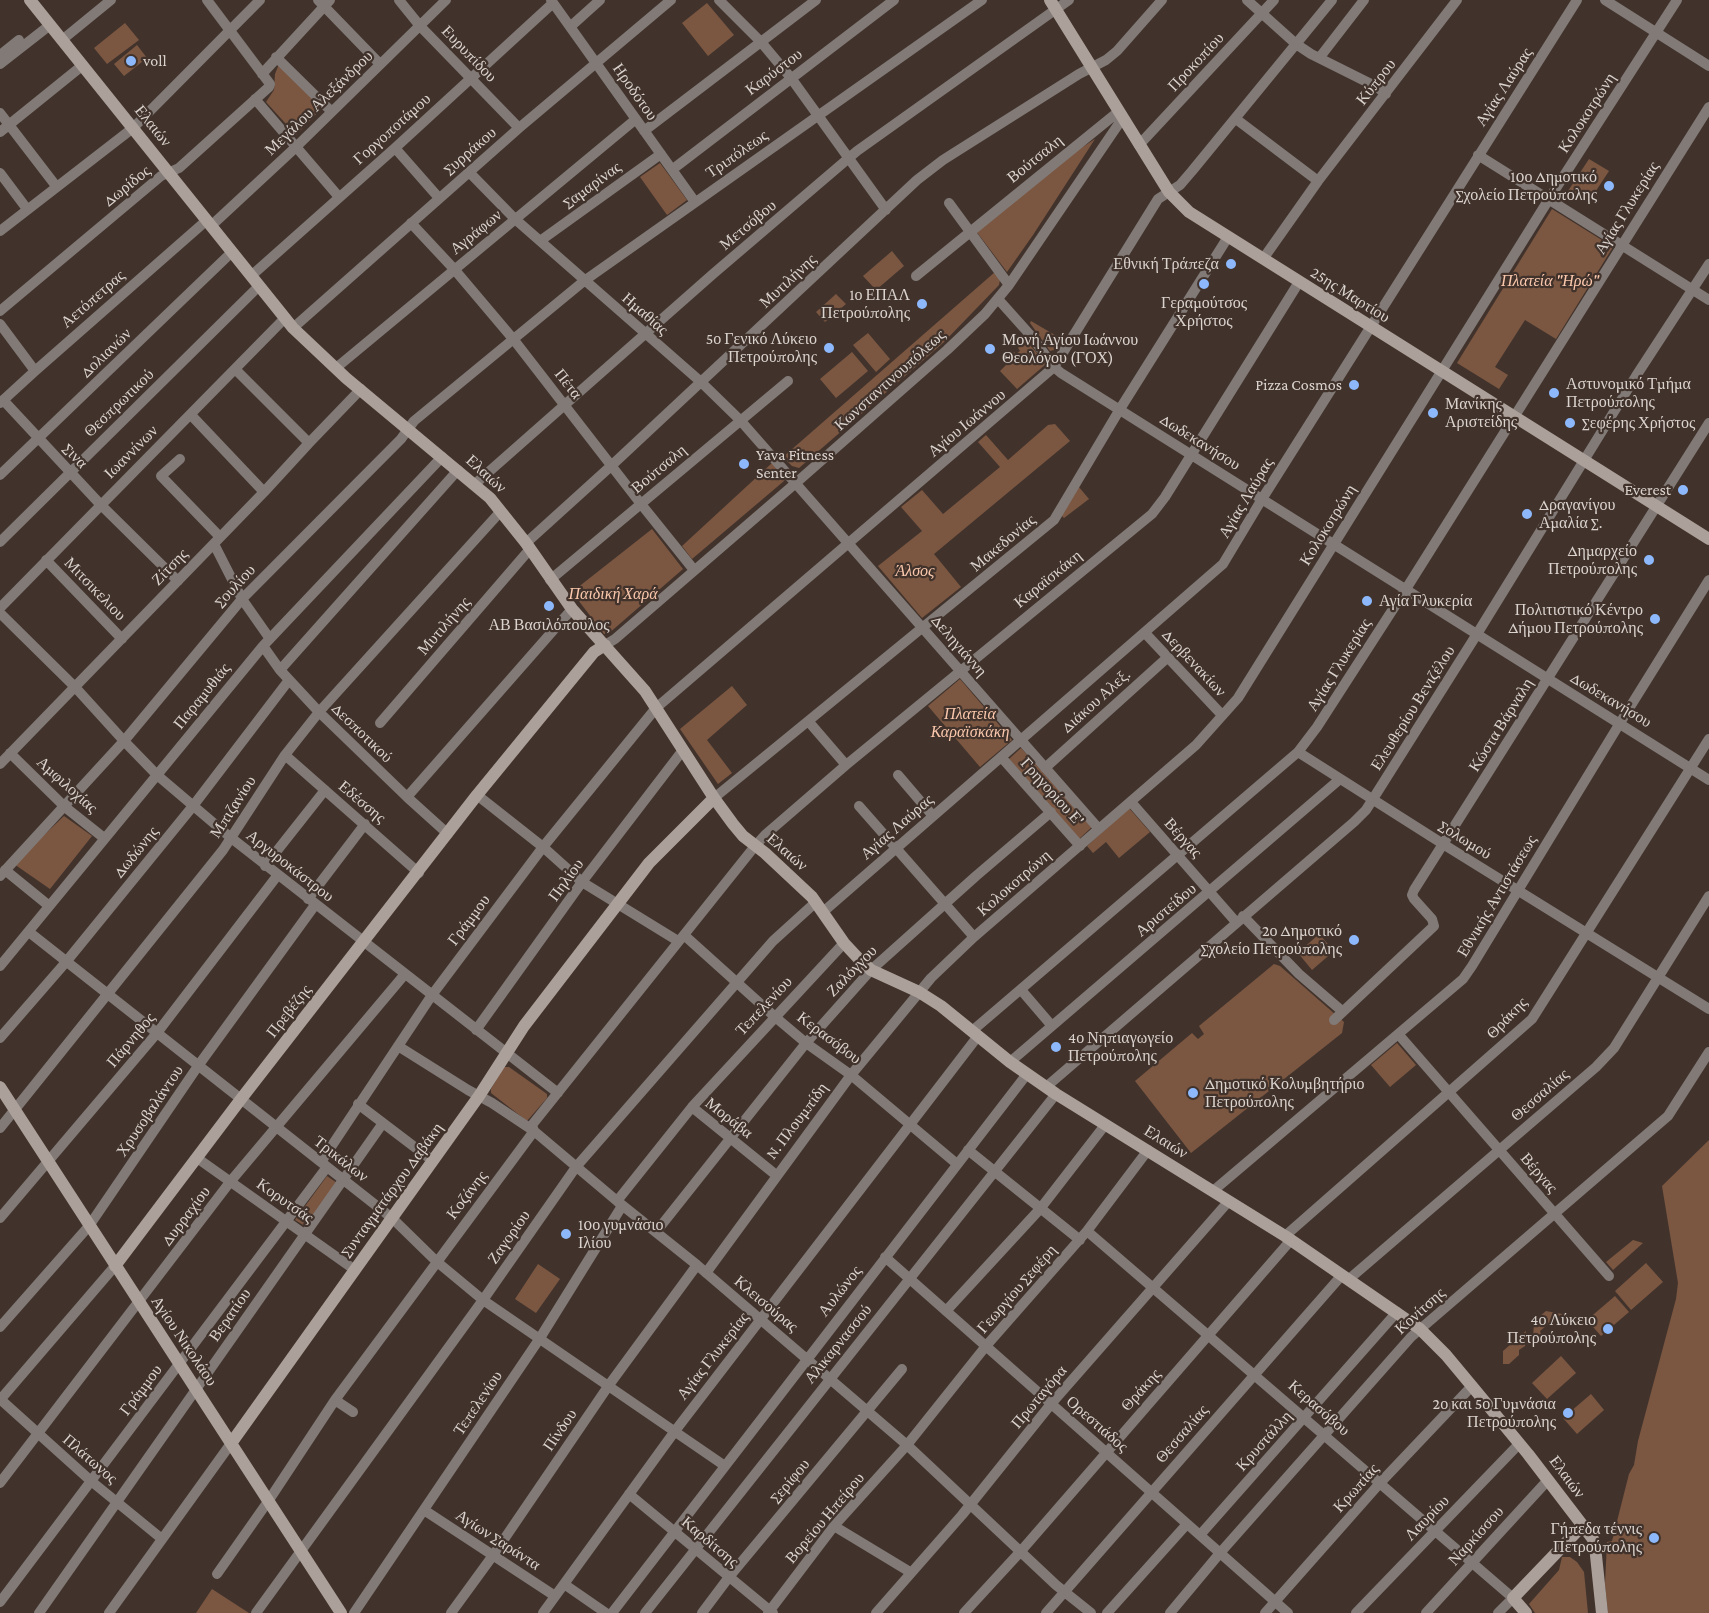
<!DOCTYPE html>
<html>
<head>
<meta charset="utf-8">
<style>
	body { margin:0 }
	canvas { display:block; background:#41332c }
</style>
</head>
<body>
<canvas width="1709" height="1613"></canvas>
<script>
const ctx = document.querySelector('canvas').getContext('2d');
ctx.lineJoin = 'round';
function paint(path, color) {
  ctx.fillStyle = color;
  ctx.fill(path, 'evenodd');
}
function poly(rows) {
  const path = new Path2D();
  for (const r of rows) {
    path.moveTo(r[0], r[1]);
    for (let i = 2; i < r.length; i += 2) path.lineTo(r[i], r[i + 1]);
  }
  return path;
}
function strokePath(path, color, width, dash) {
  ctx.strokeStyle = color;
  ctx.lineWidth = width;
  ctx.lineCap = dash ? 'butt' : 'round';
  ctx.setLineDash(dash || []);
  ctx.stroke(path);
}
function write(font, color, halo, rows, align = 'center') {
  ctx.font = font + ' "Crimson Pro",serif';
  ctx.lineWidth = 4.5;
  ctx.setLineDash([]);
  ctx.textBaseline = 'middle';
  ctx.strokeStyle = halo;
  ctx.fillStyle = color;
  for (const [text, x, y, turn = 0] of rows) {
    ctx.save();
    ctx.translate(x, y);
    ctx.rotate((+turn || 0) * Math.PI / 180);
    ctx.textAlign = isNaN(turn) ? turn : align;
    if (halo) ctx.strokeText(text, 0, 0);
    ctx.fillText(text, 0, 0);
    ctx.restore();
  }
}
const green = poly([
	[707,3,734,35,708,56,682,23],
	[125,23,139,40,107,64,94,48],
	[137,45,147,58,124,76,114,64],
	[279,64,322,108,296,135,266,102,274,90,275,74],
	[1095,139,1033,235,1007,272,976,231,1075,152],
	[1589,159,1609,171,1588,203,1568,191],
	[660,163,687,200,667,215,640,177],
	[1552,209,1613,247,1556,339,1525,320,1495,367,1508,375,1499,389,1457,363],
	[892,251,904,266,876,290,863,276],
	[995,272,1000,280,999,285,943,343,882,396,799,468,792,466,783,457],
	[836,294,846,304,825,322,816,312],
	[1031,321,1060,338,1054,350,1050,351,1030,323],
	[868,333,890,359,876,372,853,345],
	[1026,340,1046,364,1017,389,1000,371,1007,364,1004,360,1014,352,1016,354,1020,351,1018,348],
	[852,352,868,371,836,398,820,379],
	[1055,424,1070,441,934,554,961,587,922,618,878,566,922,531,901,507,922,490,943,514,1000,467,978,442,986,435,1008,460,1048,425],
	[772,463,785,479,784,481,692,559,682,546],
	[1078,486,1089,499,1064,518,1061,515],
	[652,529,683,569,608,634,604,634,572,592],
	[960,679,1012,740,980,767,928,706],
	[732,686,747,705,707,740,732,773,718,784,680,729],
	[1021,748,1092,827,1079,839,1009,759],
	[1129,808,1150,832,1119,858,1106,842,1093,853,1087,846],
	[64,816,92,836,50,889,14,864],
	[1319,934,1334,951,1312,970,1298,953],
	[1274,964,1280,966,1344,1022,1342,1033,1191,1153,1135,1081,1192,1033,1198,1039,1204,1034,1199,1026],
	[1397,1043,1416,1065,1390,1087,1371,1065],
	[504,1067,509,1067,547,1094,547,1098,527,1121,491,1093,491,1089],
	[1709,1140,1709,1613,1608,1613,1605,1584,1607,1542,1612,1541,1629,1474,1634,1465,1638,1441,1676,1299,1678,1283,1662,1186],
	[327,1176,337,1183,305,1226,295,1220],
	[1633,1240,1643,1243,1613,1270,1606,1262],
	[1646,1263,1663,1282,1631,1310,1615,1291],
	[538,1264,560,1279,536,1313,515,1299],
	[1615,1296,1629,1312,1601,1336,1587,1320],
	[1546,1311,1562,1314,1562,1316,1555,1322,1552,1321,1540,1331,1541,1334,1536,1340,1533,1340,1534,1321],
	[1526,1331,1525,1346,1519,1350,1519,1355,1509,1364,1503,1364,1503,1351],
	[1561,1356,1576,1373,1547,1399,1532,1383],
	[1591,1394,1604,1410,1577,1434,1563,1418],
	[1562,1557,1570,1557,1577,1562,1584,1572,1588,1613,1535,1613,1529,1604,1559,1570],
	[212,1589,249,1613,196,1613]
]);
const street = poly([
	[318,0,380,64],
	[399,0,420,26,519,128],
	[551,0,695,202],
	[719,0,761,42,791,78,886,210],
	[1247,0,1296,44,1311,54,1377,87,1386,94],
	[1605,0,1709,66],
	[570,27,600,0],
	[62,40,111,0],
	[0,55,19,40],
	[276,57,331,111],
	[1320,57,1364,0],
	[0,64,50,25],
	[262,74,330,0],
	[255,99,339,197],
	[0,113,56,186],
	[1236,119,1318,181],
	[644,131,816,0],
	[0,132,83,65],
	[1139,145,1274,0],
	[395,148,439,198],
	[1478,155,1709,300],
	[673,169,894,0],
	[469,172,515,219,701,382,740,420,1099,829],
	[0,173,27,209],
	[949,203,1009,285],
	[411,223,454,269,514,340,641,504,694,570],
	[212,225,296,147,446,0],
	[0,231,133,128,260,0],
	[540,241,661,154],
	[1263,259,1318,181,1457,0],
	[251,276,395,148,553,3],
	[916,276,1118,112],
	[998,299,1032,337,1054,367,1061,373,1709,780],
	[0,311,161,176,179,168,269,87,270,84,207,0],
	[0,324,35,371],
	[293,328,519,128,671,0],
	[336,368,636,119],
	[236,370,309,443],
	[3,400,100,504,178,581],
	[0,403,35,371,207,220],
	[191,415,264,492],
	[180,459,161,476,220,537],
	[0,475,232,252],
	[475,484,713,274,857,151,1069,0],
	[0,542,259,286],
	[526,543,611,466,917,180,943,160,1079,74,1106,60,1117,51,1162,0],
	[214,544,242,599,270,639],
	[46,560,122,639],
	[550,580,788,381],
	[0,608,284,319],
	[0,613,75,687,124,741,157,775,230,837,558,1093],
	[1145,633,1222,715],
	[605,645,615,639,797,482,947,350,985,314,1009,285,1122,119],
	[263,646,280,670,319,712,407,797,448,834],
	[280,670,458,470],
	[809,722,846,765],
	[380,723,530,549],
	[1298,752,1443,844,1709,1009],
	[10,753,65,807,104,838],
	[285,755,419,873],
	[1002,758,1080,846],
	[0,764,264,492,309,443,361,389],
	[1045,768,1168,657],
	[898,775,933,816],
	[477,795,543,847,582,882,678,941],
	[407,797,572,609],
	[714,798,1054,520,1120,409,1228,237],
	[1131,802,1236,922],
	[859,806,974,937],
	[265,866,325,790],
	[5,870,48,905],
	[0,876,124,741,242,599,401,439,414,421,584,281,982,0],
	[308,899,365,824],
	[823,912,1223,564,1262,499,1577,0],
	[1243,916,1299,974,1342,1011],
	[29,932,392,1218,436,1261,483,1300,725,1466],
	[684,935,774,1016,806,1043,851,1075,957,1164],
	[0,966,263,646,442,457],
	[1022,991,1052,1026],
	[1334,1020,1434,926,1432,919,1414,899,1412,895,1414,890,1709,423],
	[476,1030,582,882,683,750],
	[972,1031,1298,752,1317,727,1406,589,1709,107],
	[1399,1035,1609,1276],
	[0,1038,66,962,193,806,289,680],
	[398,1046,468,1090,492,1103,534,1131,617,1201,697,1265,907,1445,1056,1585,1091,1613],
	[1010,1062,1340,779],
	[1046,1087,1354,822,1366,810,1477,634,1636,376,1709,264],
	[358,1104,433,1161],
	[692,1107,776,1175],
	[0,1128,223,850,285,755,319,712,501,511],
	[968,1150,1080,1240],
	[197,1158,355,1270],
	[321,1162,432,995,543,847,656,708,1054,367,1158,199,1180,185,1192,171,1332,0],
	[1213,1191,1463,979,1472,966,1620,723,1709,580],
	[617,1201,692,1107,844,943],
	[0,1218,157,1033,277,876],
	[1087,1231,1513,1598,1498,1613],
	[656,1232,806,1043,871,970,976,876,1051,812],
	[1285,1236,1532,1019,1709,739],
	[885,1257,1288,1613],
	[706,1273,851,1075,931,978,974,937,1196,745,1238,698,1549,199,1677,0],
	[1348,1280,1596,1067,1614,1048,1709,896],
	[946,1311,1040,1209,1105,1125],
	[0,1327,89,1226,198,1066,315,905],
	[0,1399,91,1481,162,1539],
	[0,1400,115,1266],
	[335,1400,353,1412],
	[0,1483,230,1182,405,974],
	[629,1494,773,1613],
	[424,1510,555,1596],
	[834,1526,910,1572],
	[1200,1535,1397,1312],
	[217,1574,269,1500,335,1400,534,1131,532,1125,755,846,765,835,846,765,1152,514,1165,497,1299,282],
	[564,1584,606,1613],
	[0,1602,327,1167],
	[39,1613,383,1123],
	[109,1613,232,1442],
	[256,1613,483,1300,576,1167,773,941,816,902],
	[354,1613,540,1338,622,1206],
	[451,1613,494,1554,609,1385,697,1265],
	[543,1613,675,1431,978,1036],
	[612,1613,1027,1074],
	[645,1613,1056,1094],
	[702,1613,729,1577,902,1369],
	[768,1613,834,1526,907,1445,986,1346,1087,1231,1148,1150],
	[876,1613,962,1515,1051,1404,1228,1202],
	[964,1613,1021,1551,1291,1240],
	[1046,1613,1342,1275],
	[1107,1613,1187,1524],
	[1170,1613,1220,1553,1411,1337,1668,1116,1709,1052],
	[1265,1613,1380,1483,1472,1386],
	[1356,1613,1519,1444],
	[1426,1613,1548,1480]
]);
const secondary = poly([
	[30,0,293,328,346,378,490,498,526,543,572,609,645,691,714,798,733,824,743,836,765,853,812,897,844,943,858,958,871,970,919,992,941,1006,1010,1062,1056,1094,1285,1236,1420,1329,1446,1355,1476,1391,1528,1454,1593,1539,1595,1546,1602,1613],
	[1050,0,1169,192,1189,212,1709,539],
	[0,1087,341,1613],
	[115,1266,241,1099,477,795,594,652,605,645],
	[232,1442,479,1096,524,1026,649,863,714,798],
	[1526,1613,1513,1598,1583,1525]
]);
const markers = [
	[131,61,6,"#8db9fc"],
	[1609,186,6,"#8db9fc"],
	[1231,264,6,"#8db9fc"],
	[1204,284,6,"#8db9fc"],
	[922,304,6,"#8db9fc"],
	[829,348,6,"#8db9fc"],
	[990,349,6,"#8db9fc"],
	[1354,385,6,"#8db9fc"],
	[1554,393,6,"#8db9fc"],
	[1433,413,6,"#8db9fc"],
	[1570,423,6,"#8db9fc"],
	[744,464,6,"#8db9fc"],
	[1683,490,6,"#8db9fc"],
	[1527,514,6,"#8db9fc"],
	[1649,560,6,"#8db9fc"],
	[1367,601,6,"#8db9fc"],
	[549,606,6,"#8db9fc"],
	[1655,619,6,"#8db9fc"],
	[1354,940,6,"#8db9fc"],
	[1056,1047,6,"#8db9fc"],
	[1193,1093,6,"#8db9fc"],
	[566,1234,6,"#8db9fc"],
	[1608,1329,6,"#8db9fc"],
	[1568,1413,6,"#8db9fc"],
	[1654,1538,6,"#8db9fc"]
];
const streetNames = [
	["Ευρυπίδου",469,54,46],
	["Προκοπίου",1196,62,-47],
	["Καρύστου",774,72,-37],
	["Κύπρου",1376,82,-52],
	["Αγίας Λαύρας",1504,87,-57],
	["Ηροδότου",635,92,55],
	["Μεγάλου Αλεξάνδρου",319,103,-44],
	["Κολοκοτρώνη",1587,113,-57],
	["Ελαιών",153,126,51],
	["Γοργοποτάμου",392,129,-42],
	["Συρράκου",470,151,-41],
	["Τριπόλεως",737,154,-35],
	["Βούτσαλη",1035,159,-39],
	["Σαμαρίνας",592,185,-36],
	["Δωρίδος",127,186,-39],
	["Αγίας Γλυκερίας",1627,208,-58],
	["Μετσόβου",748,225,-40],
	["Αγράφων",476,232,-39],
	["Μυτιλήνης",788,281,-43],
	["25ης Μαρτίου",1350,295,32],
	["Αετόπετρας",93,299,-41],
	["Ημαθίας",645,314,41],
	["Δολιανών",106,353,-44],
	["Κωνσταντινουπόλεως",890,380,-42],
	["Πέτα",568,384,52],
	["Θεσπρωτικού",119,403,-44],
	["Αγίου Ιωάννου",967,423,-40],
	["Δωδεκανήσου",1200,442,32],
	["Ιωαννίνων",131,452,-45],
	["Σινα",75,456,46],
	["Βούτσαλη",659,469,-40],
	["Ελαιών",486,474,42],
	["Αγίας Λαύρας",1246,498,-59],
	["Κολοκοτρώνη",1328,525,-58],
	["Μακεδονίας",1003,543,-40],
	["Ζίτσης",170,567,-46],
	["Καραϊσκάκη",1048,579,-39],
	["Σουλίου",235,586,-47],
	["Μιτσικελιου",95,589,46],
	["Μυτιλήνης",444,626,-49],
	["Δεληγιάννη",959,646,49],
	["Δερβενακίων",1194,663,47],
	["Αγίας Γλυκερίας",1339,665,-58],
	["Παραμυθιάς",202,696,-51],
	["Δωδεκανήσου",1611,700,31],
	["Διάκου Αλεξ.",1096,701,-42],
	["Ελευθερίου Βενιζέλου",1413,708,-58],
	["Κώστα Βάρναλη",1501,725,-58],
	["Δεσποτικού",362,733,44],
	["Αμφιλοχίας",67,785,42],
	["Γρηγορίου Ε'",1052,792,48],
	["Εδέσσης",362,802,40],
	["Μπιζανίου",233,807,-57],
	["Αγίας Λαύρας",897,827,-41],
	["Βέργας",1183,838,48],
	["Σολωμού",1465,840,32],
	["Δωδώνης",136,852,-51],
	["Ελαιών",787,852,41],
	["Αργυροκάστρου",290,866,38],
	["Πηλίου",566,880,-54],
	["Κολοκοτρώνη",1014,883,-41],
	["Εθνικής Αντιστάσεως",1497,896,-59],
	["Αριστείδου",1166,910,-40],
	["Γράμμου",469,920,-53],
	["Ζαλόγγου",852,971,-46],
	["Τεπελενίου",764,1006,-47],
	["Πρεβέζης",289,1011,-52],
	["Θράκης",1507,1018,-46],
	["Κερασόβου",829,1038,37],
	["Πάρνηθος",131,1040,-50],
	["Θεσσαλίας",1540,1095,-41],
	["Χρυσοβαλάντου",150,1111,-56],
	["Μοράβα",729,1118,38],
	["N. Πλουμπίδη",797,1121,-53],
	["Ελαιών",1166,1142,32],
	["Τρικάλων",341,1159,38],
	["Βέργας",1539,1173,49],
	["Συνταγματάρχου Δαβάκη",392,1190,-54],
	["Κοζάνης",467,1195,-53],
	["Κορυτσάς",285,1201,35],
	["Δυρραχίου",186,1216,-53],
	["Ζαγορίου",509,1237,-55],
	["Γεωργίου Σεφέρη",1017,1289,-49],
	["Αυλώνος",840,1291,-52],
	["Κλεισούρας",766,1304,40],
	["Κονίτσης",1420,1311,-42],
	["Βερατίου",230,1315,-55],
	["Αγίου Νικολάου",184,1341,56],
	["Αλικαρνασσού",838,1344,-51],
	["Αγίας Γλυκερίας",713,1356,-52],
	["Γράμμου",141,1390,-53],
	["Θράκης",1141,1390,-48],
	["Πρωταγόρα",1039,1397,-50],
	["Τεπελενίου",478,1403,-56],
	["Κερασόβου",1319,1408,41],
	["Ορεστιάδος",1097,1424,41],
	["Πίνδου",560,1430,-56],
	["Θεσσαλίας",1182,1434,-49],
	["Κρυστάλλη",1264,1441,-48],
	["Πλάτωνος",90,1459,41],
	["Ελαιών",1567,1477,53],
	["Σερίφου",790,1481,-50],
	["Κρωπίας",1356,1488,-48],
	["Βορείου Ηπείρου",825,1518,-50],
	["Λαυρίου",1427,1518,-46],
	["Ναρκίσσου",1476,1536,-48],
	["Αγίων Σαράντα",498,1540,33],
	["Καρδίτσης",710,1542,40]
];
const poiNames = [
	["voll",143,61,"left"],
	["10ο Δημοτικό",1597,177],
	["Σχολείο Πετρούπολης",1597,195],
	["Εθνική Τράπεζα",1219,264],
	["1ο ΕΠΑΛ",910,295],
	["Πετρούπολης",910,313],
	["Γεραμούτσος",1204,303,"center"],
	["Χρήστος",1204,321,"center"],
	["5ο Γενικό Λύκειο",817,339],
	["Πετρούπολης",817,357],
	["Μονή Αγίου Ιωάννου",1002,340,"left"],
	["Θεολόγου (ΓΟΧ)",1002,358,"left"],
	["Αστυνομικό Τμήμα",1566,384,"left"],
	["Πετρούπολης",1566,402,"left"],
	["Pizza Cosmos",1342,385],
	["Μανίκης",1445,404,"left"],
	["Αριστείδης",1445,422,"left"],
	["Σεφέρης Χρήστος",1582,423,"left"],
	["Yava Fitness",756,455,"left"],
	["Senter",756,473,"left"],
	["Everest",1671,490],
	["Δραγανίγου",1539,505,"left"],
	["Αμαλία Σ.",1539,523,"left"],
	["Δημαρχείο",1637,551],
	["Πετρούπολης",1637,569],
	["Αγία Γλυκερία",1379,601,"left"],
	["Πολιτιστικό Κέντρο",1643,610],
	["Δήμου Πετρούπολης",1643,628],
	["ΑΒ Βασιλόπουλος",549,625,"center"],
	["2ο Δημοτικό",1342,931],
	["Σχολείο Πετρούπολης",1342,949],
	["4ο Νηπιαγωγείο",1068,1038,"left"],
	["Πετρούπολης",1068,1056,"left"],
	["Δημοτικό Κολυμβητήριο",1205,1084,"left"],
	["Πετρούπολης",1205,1102,"left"],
	["10ο γυμνάσιο",578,1225,"left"],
	["Ιλίου",578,1243,"left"],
	["4ο Λύκειο",1596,1320],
	["Πετρούπολης",1596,1338],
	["2ο και 5ο Γυμνάσια",1556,1404],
	["Πετρούπολης",1556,1422],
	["Γήπεδα τέννις",1642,1529],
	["Πετρούπολης",1642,1547]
];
const parkNames = [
	["Πλατεία \"Ηρώ\"",1550,281],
	["Άλσος",915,571],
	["Παιδική Χαρά",613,594],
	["Πλατεία",970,714],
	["Καραϊσκάκη",970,732]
];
paint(green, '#7b5641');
strokePath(street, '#827a77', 10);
strokePath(secondary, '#aca09a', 12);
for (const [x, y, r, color] of markers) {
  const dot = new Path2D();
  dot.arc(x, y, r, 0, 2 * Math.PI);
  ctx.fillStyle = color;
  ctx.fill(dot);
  strokePath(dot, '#41332c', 2);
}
write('16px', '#dbd3ce', '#41332c', streetNames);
write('16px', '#dbd3ce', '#41332c', poiNames, 'right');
write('italic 16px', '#fbc8ad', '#41332c', parkNames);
</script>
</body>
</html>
